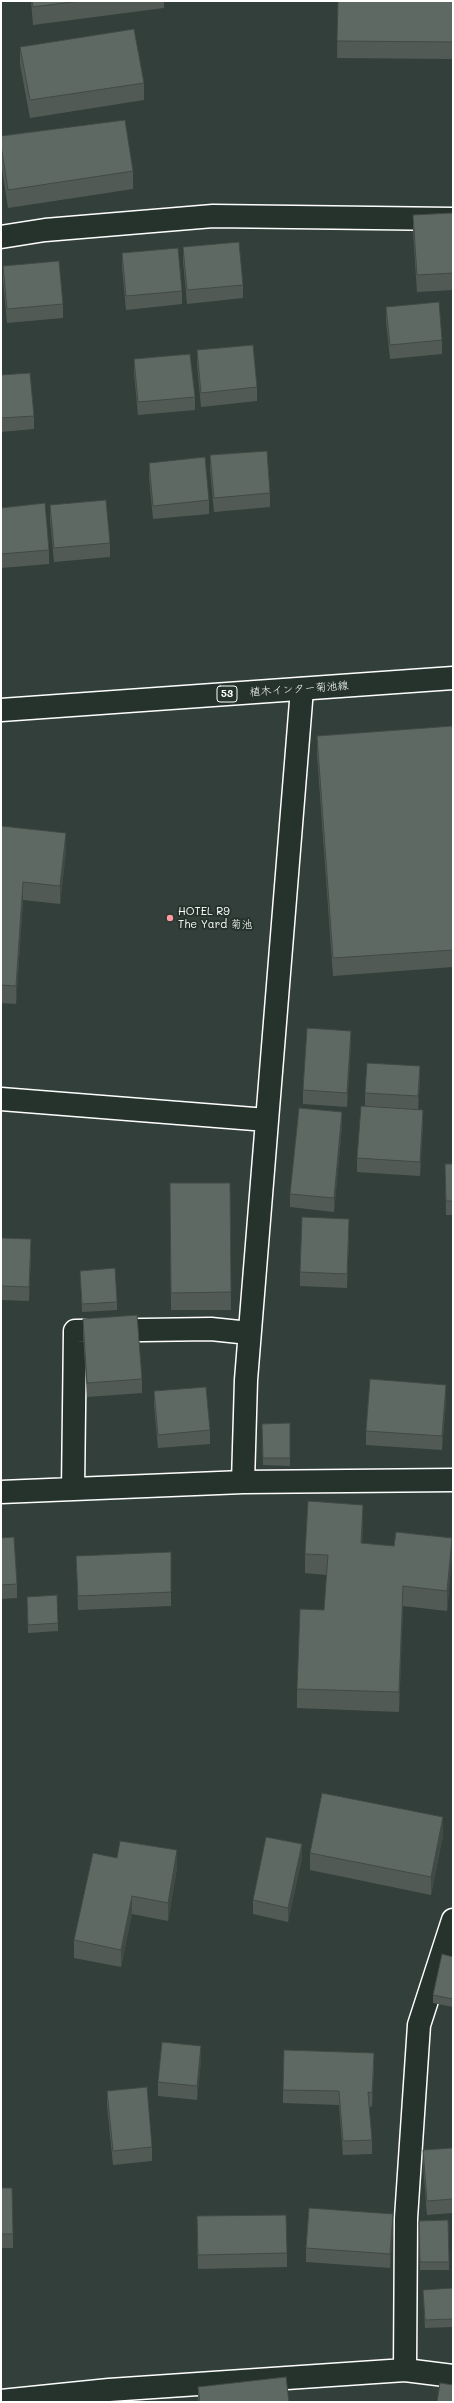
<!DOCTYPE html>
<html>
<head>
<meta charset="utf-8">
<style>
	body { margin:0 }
	#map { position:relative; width:454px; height:2403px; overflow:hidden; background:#333f3a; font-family:Mali,sans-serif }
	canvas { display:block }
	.frame { position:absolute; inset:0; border:2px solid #fff; pointer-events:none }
</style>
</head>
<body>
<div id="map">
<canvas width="454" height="2403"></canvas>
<div class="frame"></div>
</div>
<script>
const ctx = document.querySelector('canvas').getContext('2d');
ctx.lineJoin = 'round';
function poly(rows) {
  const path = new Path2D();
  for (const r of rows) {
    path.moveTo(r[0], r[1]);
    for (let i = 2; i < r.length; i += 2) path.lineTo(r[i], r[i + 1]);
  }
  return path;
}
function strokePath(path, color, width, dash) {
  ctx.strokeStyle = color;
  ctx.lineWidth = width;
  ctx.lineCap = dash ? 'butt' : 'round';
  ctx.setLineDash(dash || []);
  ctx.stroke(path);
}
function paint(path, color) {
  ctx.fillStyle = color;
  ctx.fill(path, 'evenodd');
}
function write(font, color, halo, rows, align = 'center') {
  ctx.font = font + ' Mali,"Klee One",sans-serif';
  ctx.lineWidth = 4;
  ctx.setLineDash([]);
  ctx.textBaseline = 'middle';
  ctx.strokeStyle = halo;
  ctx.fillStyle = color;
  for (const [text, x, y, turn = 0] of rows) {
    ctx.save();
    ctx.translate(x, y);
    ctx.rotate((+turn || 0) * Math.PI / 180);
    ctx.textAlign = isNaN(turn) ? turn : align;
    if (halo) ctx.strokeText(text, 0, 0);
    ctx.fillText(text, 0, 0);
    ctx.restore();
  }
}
const minor = poly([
	[1,237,45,230,213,216,453,219],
	[1,1099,267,1120],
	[243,1482,246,1380,302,689],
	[73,1489,75,1331,211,1329,249,1333],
	[1,1492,243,1482,453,1480],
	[405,2370,406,2218,419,2025,453,1920],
	[1,2401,109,2390,405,2370,453,2376]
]);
const primary = poly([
	[1,710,453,678]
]);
const wall = poly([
	[31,1,164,1,164,8,33,25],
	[338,1,453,1,453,59,337,58],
	[20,47,144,83,144,100,30,118,20,64],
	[1,136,133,171,133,189,8,208,1,162],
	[453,213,453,290,417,292,413,232,413,215],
	[183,247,243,285,243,298,187,304,183,261],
	[122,253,182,291,182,304,126,310,122,267],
	[3,266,63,304,63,318,7,323,3,280],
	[386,307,442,340,442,354,390,359,386,321],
	[197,350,257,387,257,401,201,407,197,364],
	[134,359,195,397,195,410,138,415,134,373],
	[1,375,34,416,34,429,1,432],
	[210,455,270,493,270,507,214,512,210,469],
	[149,463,209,500,209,514,153,519,149,477],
	[50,505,110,543,110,557,54,562,50,519],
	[1,508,49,550,49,564,1,568],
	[453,726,453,967,333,976,317,754,317,736],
	[1,826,66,851,60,904,23,900,16,1004,1,1003],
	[351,1044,347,1107,303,1104,303,1090],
	[420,1080,418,1110,423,1124,420,1176,357,1172,357,1158,365,1106,365,1093],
	[342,1126,334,1212,290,1207,290,1194],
	[445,1164,453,1164,453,1215,446,1215],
	[170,1183,230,1183,231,1310,171,1310],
	[349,1233,347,1288,300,1286,300,1272],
	[1,1238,31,1253,29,1301,1,1300],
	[80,1271,117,1302,117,1310,82,1312],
	[83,1319,142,1379,142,1393,87,1397,83,1333],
	[154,1391,210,1430,210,1444,158,1448,154,1405],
	[446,1399,442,1450,366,1445,366,1431],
	[290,1423,290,1466,263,1465,262,1424],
	[363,1524,362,1543,452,1557,447,1611,403,1606,399,1712,297,1708,297,1689,324,1610,327,1575,305,1573,305,1554],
	[1,1538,17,1584,17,1598,1,1599],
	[76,1556,171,1592,171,1606,78,1610],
	[27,1605,58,1623,58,1631,28,1633],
	[443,1835,431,1895,310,1870,310,1853],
	[117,1858,177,1868,168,1921,132,1914,121,1967,74,1958,74,1940],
	[302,1858,288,1922,253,1914,253,1900],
	[453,1957,453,2007,433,2003,433,1995],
	[201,2060,197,2100,158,2096,158,2082],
	[374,2067,372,2107,369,2106,372,2140,372,2154,343,2155,339,2105,283,2103,283,2090],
	[107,2091,152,2147,152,2161,113,2165,107,2105],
	[453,2148,453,2213,427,2215,423,2164,423,2150],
	[1,2188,13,2234,13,2248,1,2248],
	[448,2220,449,2270,420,2270,419,2221],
	[393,2228,390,2268,306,2262,306,2248],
	[197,2230,287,2253,287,2267,198,2269],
	[453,2288,453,2327,425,2328,423,2290],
	[198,2387,289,2402,198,2402]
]);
const shadedWall = poly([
	[66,833,66,851,60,904,60,886],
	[23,882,23,900,16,1004,16,986],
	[351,1031,351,1044,347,1107,347,1093],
	[420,1066,420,1080,418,1110,418,1096],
	[423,1110,423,1124,420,1176,420,1162],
	[342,1112,342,1126,334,1212,334,1198],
	[349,1219,349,1233,347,1288,347,1274],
	[31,1239,31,1253,29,1301,29,1287],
	[446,1385,446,1399,442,1450,442,1436],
	[363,1505,363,1524,361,1563,361,1543],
	[452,1538,452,1557,447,1611,447,1591],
	[403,1586,403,1606,399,1712,399,1692],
	[443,1817,443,1835,431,1895,431,1877],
	[302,1844,302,1858,288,1922,288,1908],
	[177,1850,177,1868,168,1921,168,1903],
	[132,1896,132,1914,121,1967,121,1950],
	[201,2046,201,2060,197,2100,197,2086],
	[374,2053,374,2067,372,2107,372,2093],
	[393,2214,393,2228,390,2268,390,2254]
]);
const building = poly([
	[32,1,80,1,33,7,32,1],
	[338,1,453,1,453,42,337,41,338,1],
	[134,29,144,83,30,100,20,47,134,29],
	[125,120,133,171,8,190,1,145,1,136,125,120],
	[453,213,453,273,417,275,413,215,453,213],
	[239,242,243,285,187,290,183,247,239,242],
	[178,248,182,291,126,296,122,253,178,248],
	[59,261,63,304,7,309,3,266,59,261],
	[439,302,442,340,390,345,386,307,439,302],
	[253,345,257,387,201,393,197,350,253,345],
	[190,354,195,397,138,402,134,359,190,354],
	[30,373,34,416,1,418,1,375,30,373],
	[267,451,270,493,214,498,210,455,267,451],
	[205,457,209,500,153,506,149,463,205,457],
	[106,500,110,543,54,548,50,505,106,500],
	[45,503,49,550,1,554,1,508,45,503],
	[453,726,453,950,333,958,317,736,453,726],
	[1,826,66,833,60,886,23,882,16,986,1,985,1,826],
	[307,1028,351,1031,347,1093,303,1090,307,1028],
	[367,1063,420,1066,418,1096,365,1093,367,1063],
	[361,1106,423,1110,420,1162,357,1158,361,1106],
	[299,1108,342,1112,334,1198,290,1194,299,1108],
	[445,1164,453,1164,453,1201,446,1201,445,1164],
	[170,1183,230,1183,231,1292,171,1293,170,1183],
	[302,1217,349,1219,347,1274,300,1272,302,1217],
	[1,1238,31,1239,29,1287,1,1286,1,1238],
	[115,1268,117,1302,82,1304,80,1271,115,1268],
	[137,1315,142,1379,87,1383,83,1319,137,1315],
	[370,1379,446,1385,442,1436,366,1431,370,1379],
	[206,1387,210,1430,158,1435,154,1391,206,1387],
	[290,1423,290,1458,263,1458,262,1424,290,1423],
	[308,1501,363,1505,361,1543,394,1546,396,1532,452,1538,447,1591,403,1586,399,1692,297,1689,300,1609,324,1610,328,1555,305,1554,308,1501],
	[14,1537,17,1584,1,1585,1,1538,14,1537],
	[171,1552,171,1592,78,1596,76,1556,171,1552],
	[57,1595,58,1623,28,1625,27,1597,57,1595],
	[322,1793,443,1817,431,1877,310,1853,322,1793],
	[266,1837,302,1844,288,1908,253,1900,266,1837],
	[120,1841,177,1850,168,1903,132,1896,121,1950,74,1940,93,1853,117,1858,120,1841],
	[442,1954,453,1957,453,1999,433,1995,442,1954],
	[162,2042,201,2046,197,2086,158,2082,162,2042],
	[284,2050,374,2053,372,2093,368,2092,372,2140,343,2141,339,2091,283,2090,284,2050],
	[147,2087,152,2147,113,2151,107,2091,147,2087],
	[453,2148,453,2199,427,2201,423,2150,453,2148],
	[1,2188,12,2188,13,2234,1,2234,1,2188],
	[309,2208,393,2214,390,2254,306,2248,309,2208],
	[286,2215,287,2253,198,2255,197,2216,286,2215],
	[448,2220,449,2262,420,2262,419,2221,448,2220],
	[453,2288,453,2319,425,2320,423,2290,453,2288],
	[286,2377,289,2402,200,2402,198,2387,286,2377],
	[440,2383,453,2385,453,2402,437,2402,440,2383]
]);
const markers = [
	[170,918,4,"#ff9aa2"]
];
const shields = [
	[227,694,20]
];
const shieldNames = [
	["53",227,694]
];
const streetNames = [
	["植木インター菊池線",299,689,-4]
];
const poiNames = [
	["HOTEL R9",178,912],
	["The Yard 菊池",178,925]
];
strokePath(minor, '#fff', 25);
strokePath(primary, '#fff', 25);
strokePath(minor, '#26332d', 22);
strokePath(primary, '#26332d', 22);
paint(wall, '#525a56');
paint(shadedWall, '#424a46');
paint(building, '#5f6964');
strokePath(building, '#424a46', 1);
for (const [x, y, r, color] of markers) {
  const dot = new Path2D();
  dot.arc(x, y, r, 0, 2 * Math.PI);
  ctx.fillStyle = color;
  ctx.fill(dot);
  strokePath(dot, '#26332d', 1.5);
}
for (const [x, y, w] of shields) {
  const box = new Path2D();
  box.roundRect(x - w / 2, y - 8, w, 16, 3);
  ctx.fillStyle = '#26332d';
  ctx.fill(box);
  strokePath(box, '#fff', 1);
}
write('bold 10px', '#fff', null, shieldNames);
write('11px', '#fff', '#26332d', streetNames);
write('11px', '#fff', '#26332d', poiNames, 'left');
</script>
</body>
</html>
